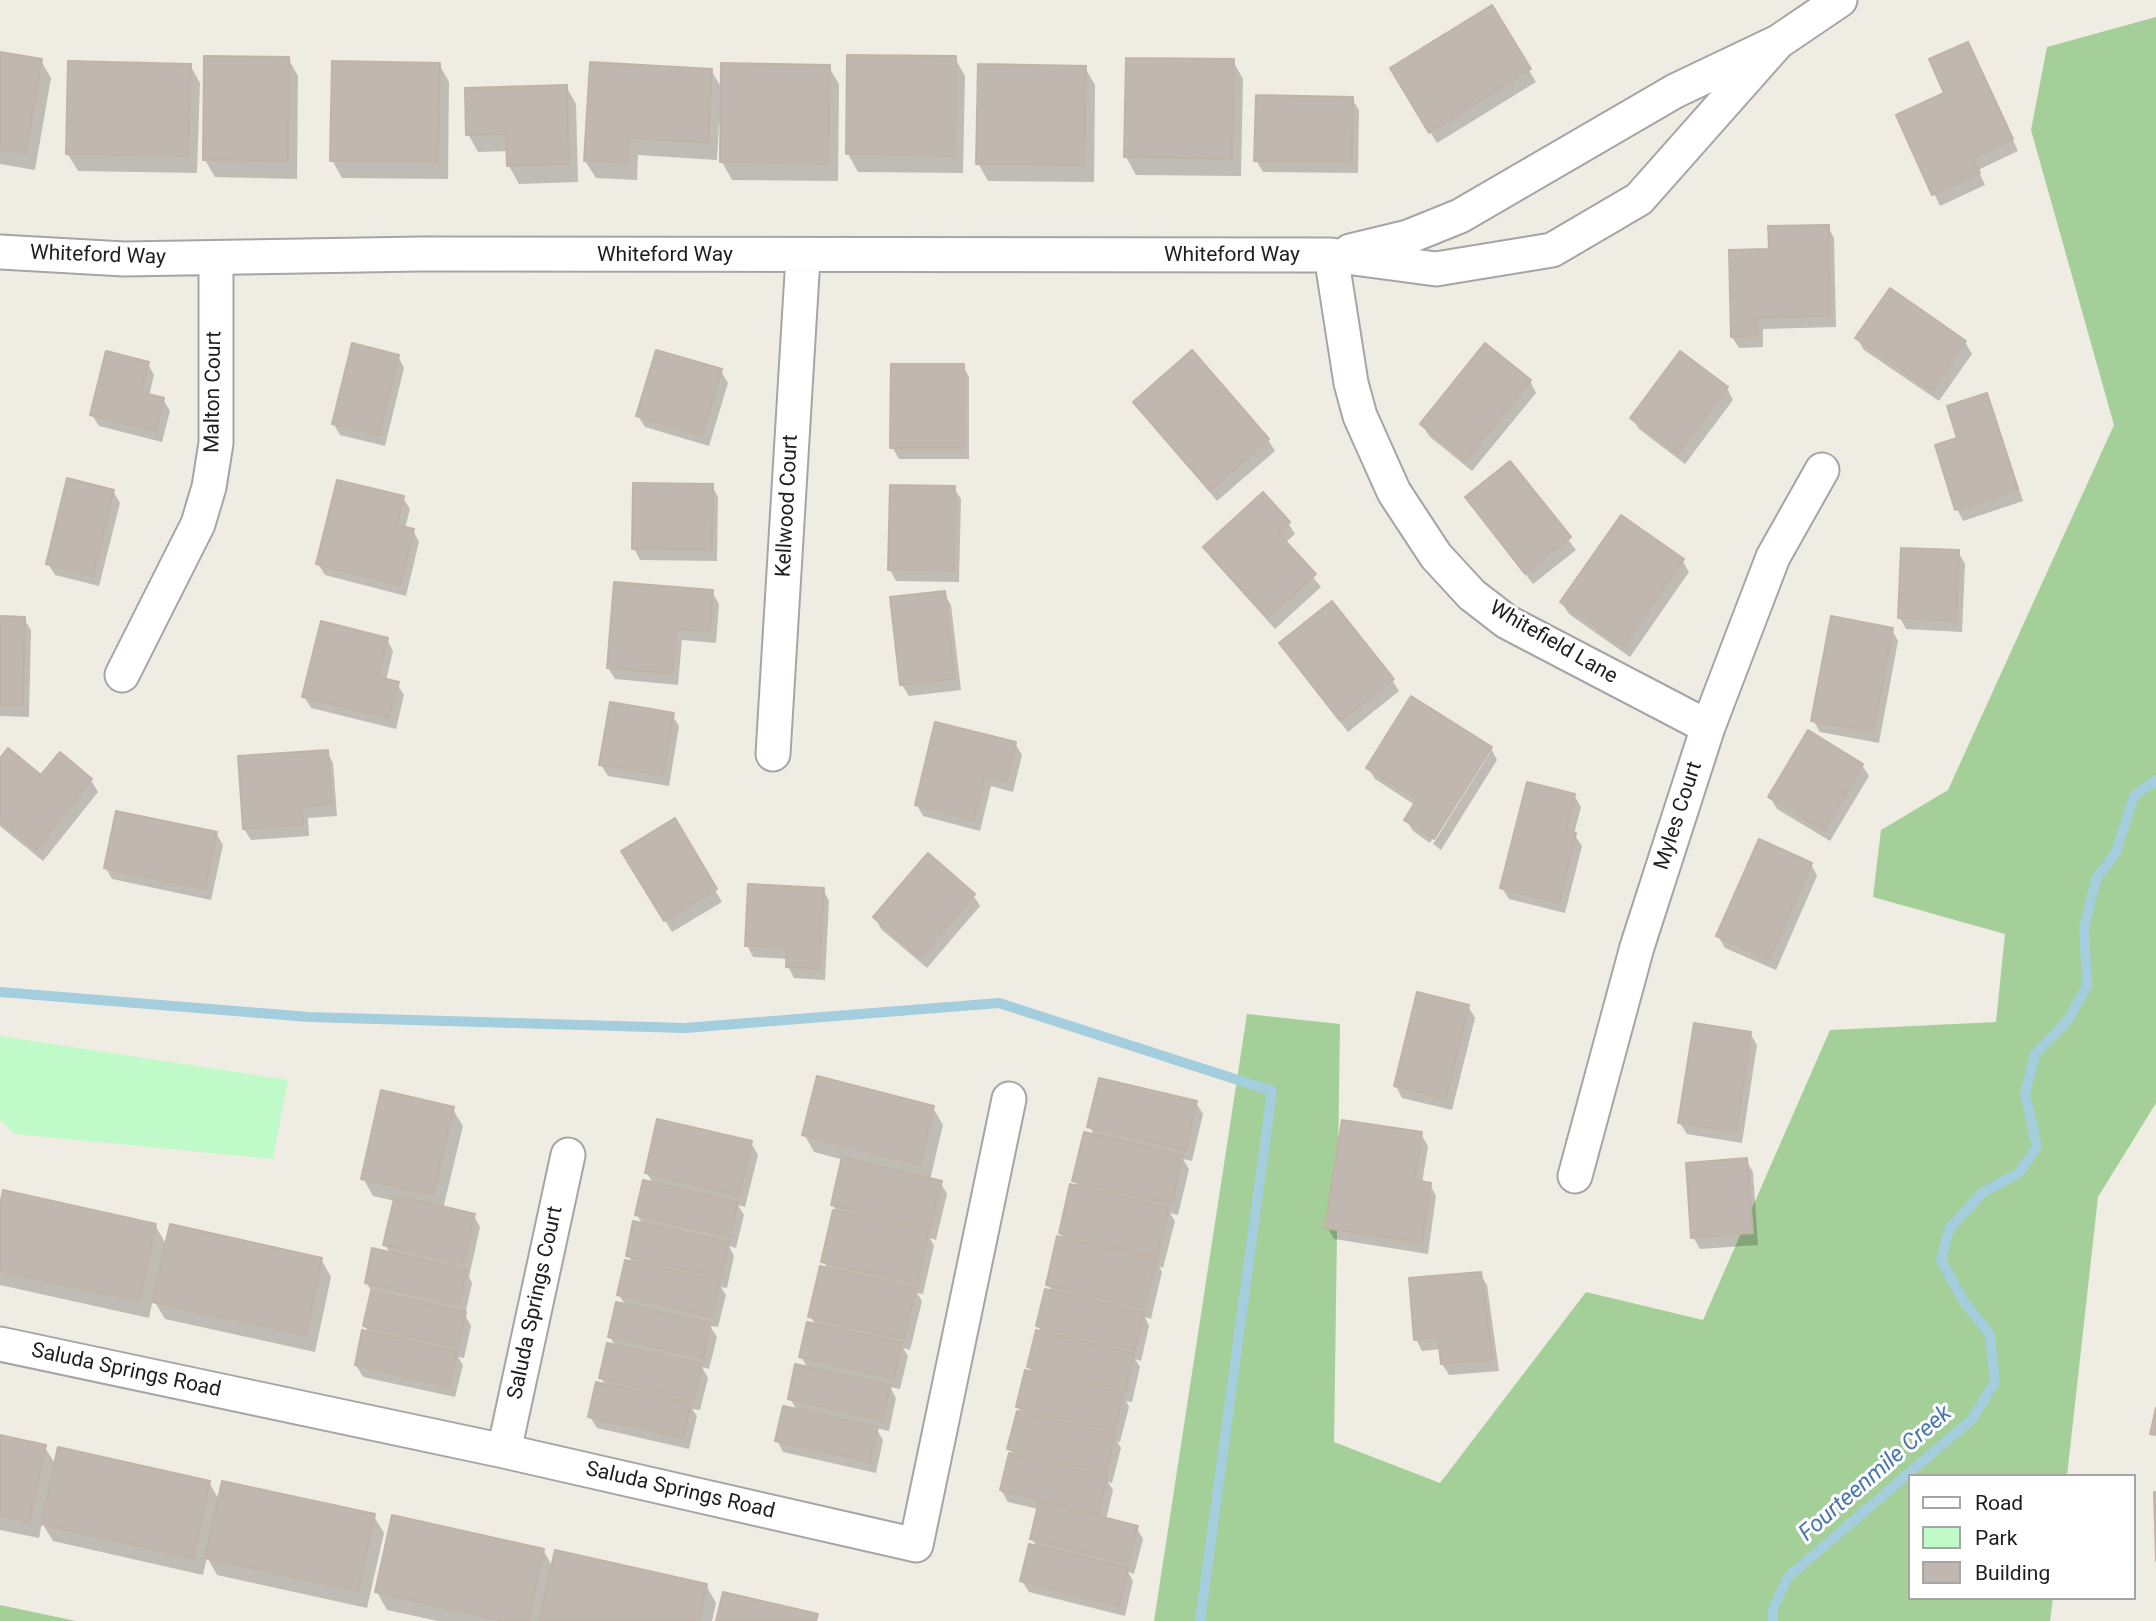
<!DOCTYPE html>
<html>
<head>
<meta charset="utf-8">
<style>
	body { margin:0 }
	#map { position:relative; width:2156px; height:1621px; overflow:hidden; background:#efece4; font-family:Roboto,sans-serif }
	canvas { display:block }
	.legend { position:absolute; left:1908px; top:1474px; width:228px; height:126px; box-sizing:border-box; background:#fff; border:2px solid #a5a5a5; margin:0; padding:9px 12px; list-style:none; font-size:21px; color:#1e1e1e }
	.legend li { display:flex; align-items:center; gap:14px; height:35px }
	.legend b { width:35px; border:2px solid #a5a5a5 }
</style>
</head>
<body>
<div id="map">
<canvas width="2156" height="1621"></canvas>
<ul class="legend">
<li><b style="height:9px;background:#fff"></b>Road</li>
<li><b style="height:19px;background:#c0fac9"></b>Park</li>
<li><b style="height:19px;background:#c0b8b0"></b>Building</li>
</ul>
</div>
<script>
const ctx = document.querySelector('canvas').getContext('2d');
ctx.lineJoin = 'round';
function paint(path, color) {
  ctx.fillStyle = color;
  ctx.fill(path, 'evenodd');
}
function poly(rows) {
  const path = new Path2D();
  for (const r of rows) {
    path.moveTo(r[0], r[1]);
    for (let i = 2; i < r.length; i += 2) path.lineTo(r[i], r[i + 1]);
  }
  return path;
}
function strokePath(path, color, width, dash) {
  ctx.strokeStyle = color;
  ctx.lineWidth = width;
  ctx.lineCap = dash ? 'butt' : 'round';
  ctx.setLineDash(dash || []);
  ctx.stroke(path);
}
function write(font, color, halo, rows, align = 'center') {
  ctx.font = font + ' Roboto,sans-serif';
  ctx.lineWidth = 6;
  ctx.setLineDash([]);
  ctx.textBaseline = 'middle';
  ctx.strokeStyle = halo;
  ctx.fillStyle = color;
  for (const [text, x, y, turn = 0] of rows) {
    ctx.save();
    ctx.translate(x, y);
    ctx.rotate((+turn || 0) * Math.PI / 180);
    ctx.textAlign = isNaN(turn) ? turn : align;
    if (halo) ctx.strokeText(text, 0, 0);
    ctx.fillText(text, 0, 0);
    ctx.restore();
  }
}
const forest = poly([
	[2156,17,2156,1103,2098,1197,2067,1476,1909,1476,1909,1598,2053,1598,2050,1621,1154,1621,1247,1014,1340,1024,1334,1442,1440,1483,1586,1292,1703,1320,1830,1030,1996,1022,2005,934,1873,897,1881,830,1948,790,2114,425,2031,130,2047,47],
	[0,1605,76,1621,0,1621]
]);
const park = poly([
	[0,1036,288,1080,273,1159,15,1134,0,1120]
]);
const shadow = poly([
	[1491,7,1536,82,1437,143,1392,68],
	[0,53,41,61,51,78,35,170,0,164],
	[1974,55,2018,151,1978,170,1985,185,1940,206,1898,116,1946,94],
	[288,58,298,76,297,179,215,177,205,160],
	[955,58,965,76,963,173,858,172,848,154],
	[1233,61,1243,79,1241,176,1136,175,1126,157],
	[439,64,449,82,448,179,342,178,332,160],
	[190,65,200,83,197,173,78,171,67,153],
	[829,67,839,84,838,181,732,180,722,162,723,123,719,123,717,160,638,155,637,180,596,178,585,161,711,70,723,90],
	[1085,68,1095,85,1094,182,988,181,978,163],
	[566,86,576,104,578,182,519,184,509,166,509,151,478,152,468,134],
	[1352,99,1359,110,1358,173,1263,172,1256,160],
	[1828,227,1834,238,1836,327,1763,329,1763,347,1739,348,1732,337,1770,251],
	[1857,338,1965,342,1972,354,1939,401,1864,350],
	[398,356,404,368,385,446,340,435,333,423],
	[148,364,154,375,149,396,163,399,170,411,162,442,99,426,92,415],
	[963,366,969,377,969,459,899,459,892,447],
	[721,371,728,383,709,446,645,427,638,416],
	[1530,381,1536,393,1472,471,1429,436,1422,424],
	[1727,388,1733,400,1685,464,1639,429,1632,418],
	[1986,395,1992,406,2023,501,1963,521,1957,509,1959,439],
	[1135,402,1268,440,1275,451,1217,501],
	[1510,463,1576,550,1533,584,1467,497],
	[712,486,718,497,717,561,640,560,634,548],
	[954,488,961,499,959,582,896,581,890,570],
	[113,491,120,503,99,586,55,575,48,564],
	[403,498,410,509,405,528,413,530,419,542,406,596,325,575,318,564],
	[1288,523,1295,534,1285,543,1321,587,1275,629,1212,559,1205,547],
	[1958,552,1965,564,1962,632,1906,629,1900,618],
	[1682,560,1689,572,1630,657,1569,614,1562,603],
	[712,592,719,604,716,643,682,640,678,685,615,679,608,668],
	[944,593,951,605,961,690,909,696,902,685],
	[0,618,24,619,31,630,29,717,0,716],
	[1892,630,1898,641,1879,743,1820,732,1813,720],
	[387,639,393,651,386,681,397,684,404,695,396,729,311,708,304,696],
	[1282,644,1392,680,1399,691,1348,732],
	[672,715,679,726,669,786,608,776,601,765],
	[1015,743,1022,755,1013,792,991,786,980,831,923,816,917,805],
	[1491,748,1497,760,1441,850,1433,844,1491,751,1487,751,1430,843,1413,831,1406,820,1415,805,1375,779,1368,768],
	[327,752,333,763,337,816,308,818,309,836,251,840,244,829],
	[0,761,42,777,91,780,98,792,43,861,0,826],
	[1862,765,1869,776,1830,841,1777,809,1770,797],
	[1574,795,1581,807,1574,834,1582,846,1565,913,1509,899,1502,888],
	[674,821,722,902,672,932,624,852],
	[216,833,223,845,211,900,112,879,105,867],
	[1811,864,1817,876,1776,970,1725,948,1718,936],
	[823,889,829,901,825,980,794,978,788,966,788,959,753,957,747,945],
	[973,895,980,906,927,968,881,929,875,917],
	[1468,1006,1475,1018,1452,1110,1402,1098,1396,1086],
	[1750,1033,1757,1045,1742,1143,1687,1134,1680,1123],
	[1196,1103,1203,1114,1192,1161,1183,1159,1189,1169,1178,1215,1170,1213,1175,1221,1163,1268,1159,1266,1162,1272,1151,1319,1145,1317,1149,1326,1141,1361,1135,1359,1140,1367,1132,1402,1126,1401,1129,1407,1120,1442,1117,1441,1121,1448,1112,1483,1108,1482,1113,1490,1106,1520,1136,1527,1143,1539,1134,1574,1128,1572,1133,1581,1125,1616,1029,1592,1022,1581,1037,1547,1032,1539,1038,1509,1008,1502,1001,1490,1014,1456,1009,1448,1022,1414,1018,1407,1032,1373,1029,1367,1042,1333,1038,1326,1052,1292,1048,1284,1064,1239,1060,1233,1079,1188,1074,1180,1095,1136,1089,1126],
	[452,1108,463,1126,443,1209,474,1216,480,1227,469,1277,472,1283,465,1315,471,1326,464,1358,458,1357,463,1365,455,1397,363,1377,356,1365,369,1334,365,1326,372,1293,367,1283,391,1255,385,1245,395,1201,373,1196,363,1178],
	[933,1108,943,1125,930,1180,940,1182,947,1194,936,1240,930,1238,934,1246,923,1294,917,1293,922,1301,910,1350,903,1348,908,1356,900,1389,890,1387,896,1398,889,1431,876,1428,883,1440,876,1473,783,1452,777,1440,797,1411,790,1398,808,1368,801,1357,816,1326,810,1316,828,1269,823,1261,837,1213,833,1205,844,1160,814,1152,804,1134],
	[1421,1134,1428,1146,1422,1183,1430,1184,1436,1196,1428,1254,1334,1239,1327,1227],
	[751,1143,758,1155,745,1207,738,1205,744,1215,736,1248,729,1246,734,1256,727,1288,721,1287,726,1295,718,1327,710,1326,717,1337,709,1369,702,1367,708,1378,700,1410,692,1409,697,1416,689,1449,597,1428,590,1417,606,1386,601,1378,616,1347,610,1337,626,1306,619,1295,633,1264,628,1255,643,1225,637,1215,653,1184,647,1173],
	[1746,1160,1753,1172,1758,1245,1700,1249,1693,1237],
	[0,1214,155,1225,167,1246,321,1259,331,1277,315,1352,165,1319,153,1299,149,1318,0,1285],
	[1480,1274,1487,1285,1499,1371,1449,1375,1442,1364,1441,1349,1422,1351,1416,1339],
	[0,1436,44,1446,56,1465,209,1482,219,1500,373,1515,384,1533,367,1608,217,1575,207,1557,203,1575,53,1541,42,1523,39,1538,0,1530],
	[543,1550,553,1567,706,1585,716,1603,712,1621,438,1621,387,1610,377,1592]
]);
const stream = poly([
	[0,992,309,1017,685,1028,999,1003,1272,1091,1200,1621],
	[1773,1621,1773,1609,1788,1577,1972,1419,1995,1382,1990,1335,1963,1300,1941,1260,1949,1229,1983,1192,2019,1173,2037,1146,2025,1094,2035,1054,2068,1020,2087,986,2084,928,2096,879,2116,852,2134,796,2156,780]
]);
const building = poly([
	[1492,5,1531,69,1429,133,1390,68,1492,5],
	[1968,42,2013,139,1973,158,1980,173,1932,195,1896,115,1944,93,1929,59,1968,42],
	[0,52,42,59,26,153,0,149,0,52],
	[847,55,956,56,954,156,846,154,847,55],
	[204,56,289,57,288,161,203,160,204,56],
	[1126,58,1234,59,1232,159,1124,157,1126,58],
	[68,61,191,64,188,156,66,154,68,61],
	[332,61,440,63,438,162,330,161,332,61],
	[590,62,712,69,708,143,629,138,627,163,584,161,590,62],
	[721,63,830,65,828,164,720,162,721,63],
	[978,64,1086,66,1084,165,976,164,978,64],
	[567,85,569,164,507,166,506,134,466,135,465,88,567,85],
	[1256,95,1353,97,1352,162,1254,161,1256,95],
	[1829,225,1830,316,1757,318,1758,336,1731,337,1729,250,1769,249,1768,226,1829,225],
	[1890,288,1966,341,1932,391,1855,338,1890,288],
	[352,343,399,355,379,435,332,424,352,343],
	[1485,343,1531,380,1465,461,1420,424,1485,343],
	[656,350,722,369,702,435,636,416,656,350],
	[1192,350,1269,439,1210,491,1133,402,1192,350],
	[106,351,149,362,141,392,164,398,156,431,90,415,106,351],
	[1680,351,1728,387,1678,454,1630,418,1680,351],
	[891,364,964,364,963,448,890,448,891,364],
	[1987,393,2018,489,1955,510,1935,445,1957,438,1947,406,1987,393],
	[1510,461,1571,537,1525,574,1465,497,1510,461],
	[67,478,114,490,93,576,46,564,67,478],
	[337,480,404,496,397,525,414,529,400,585,316,564,337,480],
	[633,483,713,484,712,550,632,549,633,483],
	[890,485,955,486,954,571,888,570,890,485],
	[1263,492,1290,522,1278,533,1316,574,1268,618,1203,547,1263,492],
	[1621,515,1684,559,1623,647,1560,602,1621,515],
	[1901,548,1959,550,1956,621,1898,618,1901,548],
	[614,582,713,590,710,632,676,629,672,674,607,668,614,582],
	[945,591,955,679,900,685,890,597,945,591],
	[1332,601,1394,679,1340,721,1279,643,1332,601],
	[0,616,25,617,23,706,0,705,0,616],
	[1831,616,1893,628,1873,732,1811,721,1831,616],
	[321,621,388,638,378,677,399,682,389,718,302,697,321,621],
	[1411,696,1492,747,1434,839,1404,820,1417,799,1366,768,1411,696],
	[610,702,674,713,663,775,599,765,610,702],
	[935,722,1016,742,1007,781,985,776,974,820,915,805,935,722],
	[1808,730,1863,764,1824,831,1768,797,1808,730],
	[8,748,41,775,60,752,92,779,36,850,0,821,0,758,8,748],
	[328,750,332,804,302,807,303,825,243,829,238,756,328,750],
	[1527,782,1575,794,1566,830,1576,833,1559,903,1500,888,1527,782],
	[116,811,217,832,205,889,104,868,116,811],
	[675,818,717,889,664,921,621,851,675,818],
	[1759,839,1812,863,1769,959,1716,936,1759,839],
	[928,853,975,894,920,958,873,917,928,853],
	[748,884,824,888,819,969,786,967,787,948,745,946,748,884],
	[1417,992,1469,1005,1446,1099,1394,1086,1417,992],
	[1694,1023,1751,1032,1736,1132,1678,1123,1694,1023],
	[817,1076,934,1106,920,1165,802,1135,817,1076],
	[1099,1078,1197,1101,1186,1150,1087,1127,1099,1078],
	[381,1090,454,1107,433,1195,361,1179,381,1090],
	[657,1119,752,1141,739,1196,645,1173,657,1119],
	[1342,1120,1422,1132,1415,1180,1431,1183,1422,1243,1325,1228,1342,1120],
	[1084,1132,1183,1155,1172,1204,1072,1181,1084,1132],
	[842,1157,942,1181,930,1229,831,1205,842,1157],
	[1747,1158,1753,1233,1691,1238,1686,1163,1747,1158],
	[643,1180,738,1202,730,1237,635,1215,643,1180],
	[1070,1184,1169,1208,1157,1257,1059,1233,1070,1184],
	[3,1190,156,1224,139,1301,0,1271,0,1205,3,1190],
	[395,1195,475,1214,463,1264,383,1245,395,1195],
	[833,1210,929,1232,917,1283,821,1262,833,1210],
	[633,1221,729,1242,721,1277,626,1256,633,1221],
	[170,1224,322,1258,306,1335,152,1302,170,1224],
	[1057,1236,1157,1259,1144,1308,1046,1285,1057,1236],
	[372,1248,467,1270,459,1305,365,1283,372,1248],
	[625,1260,720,1281,712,1317,617,1295,625,1260],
	[820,1266,916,1288,904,1339,808,1317,820,1266],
	[1481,1272,1493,1360,1441,1364,1438,1337,1414,1340,1409,1278,1481,1272],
	[1045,1289,1144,1313,1135,1350,1036,1326,1045,1289],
	[371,1291,466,1312,458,1347,363,1326,371,1291],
	[616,1302,711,1323,703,1358,608,1337,616,1302],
	[807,1322,902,1343,894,1379,799,1357,807,1322],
	[362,1330,457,1352,449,1387,355,1365,362,1330],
	[1036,1330,1134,1354,1126,1391,1027,1367,1036,1330],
	[607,1343,702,1364,694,1400,599,1378,607,1343],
	[795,1364,891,1385,882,1420,788,1399,795,1364],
	[1025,1370,1124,1394,1114,1431,1016,1407,1025,1370],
	[596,1382,691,1403,683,1438,588,1417,596,1382],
	[783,1406,878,1427,870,1462,775,1441,783,1406],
	[2156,1408,2156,1435,2150,1434,2156,1408],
	[1017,1411,1115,1435,1106,1473,1007,1449,1017,1411],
	[0,1435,46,1445,29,1522,0,1515,0,1435],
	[58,1447,210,1481,193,1558,41,1524,58,1447],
	[1009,1453,1107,1477,1098,1515,1000,1490,1009,1453],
	[222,1481,375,1514,358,1591,205,1558,222,1481],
	[2154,1492,2156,1492,2156,1561,2154,1492],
	[1039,1501,1138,1526,1128,1563,1030,1539,1039,1501],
	[392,1515,544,1549,528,1621,504,1621,375,1592,392,1515],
	[1029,1544,1128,1568,1119,1606,1020,1581,1029,1544],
	[555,1550,707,1584,699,1621,539,1621,555,1550],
	[723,1592,818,1614,816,1621,716,1621,723,1592]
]);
const minor = poly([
	[1350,251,1408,237,1460,216,1675,91,1778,42,1840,0],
	[0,252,124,259,421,254,1331,255,1436,269,1552,250,1639,199,1778,42],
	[1331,255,1351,383,1360,416,1394,492,1436,556,1472,595,1507,622,1708,727],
	[122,675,198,524,209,487,216,443,216,258],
	[773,754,803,257],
	[1575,1176,1637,947,1708,727,1773,557,1822,470],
	[0,1344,504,1451,916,1545,1009,1099],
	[504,1451,568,1155]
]);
const streetNames = [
	["Whiteford Way",98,256,2],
	["Whiteford Way",665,256],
	["Whiteford Way",1232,256],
	["Malton Court",214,392,-89],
	["Kellwood Court",788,506,-87],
	["Whitefield Lane",1553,643,30],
	["Myles Court",1679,816,-72],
	["Saluda Springs Court",536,1303,-78],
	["Saluda Springs Road",126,1371,12],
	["Saluda Springs Road",680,1491,13]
];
const waterNames = [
	["Fourteenmile Creek",1876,1474,-41]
];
paint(forest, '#a5cf98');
paint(park, '#c0fac9');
paint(shadow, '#0003');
strokePath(stream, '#a4cdde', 10);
paint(building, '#c0b8b0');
strokePath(building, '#c1b4a6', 2);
strokePath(minor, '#a5a5a5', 37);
strokePath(minor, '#fff', 33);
write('21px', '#1e1e1e', '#fff', streetNames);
write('italic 23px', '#4976b0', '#fff', waterNames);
</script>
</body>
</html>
